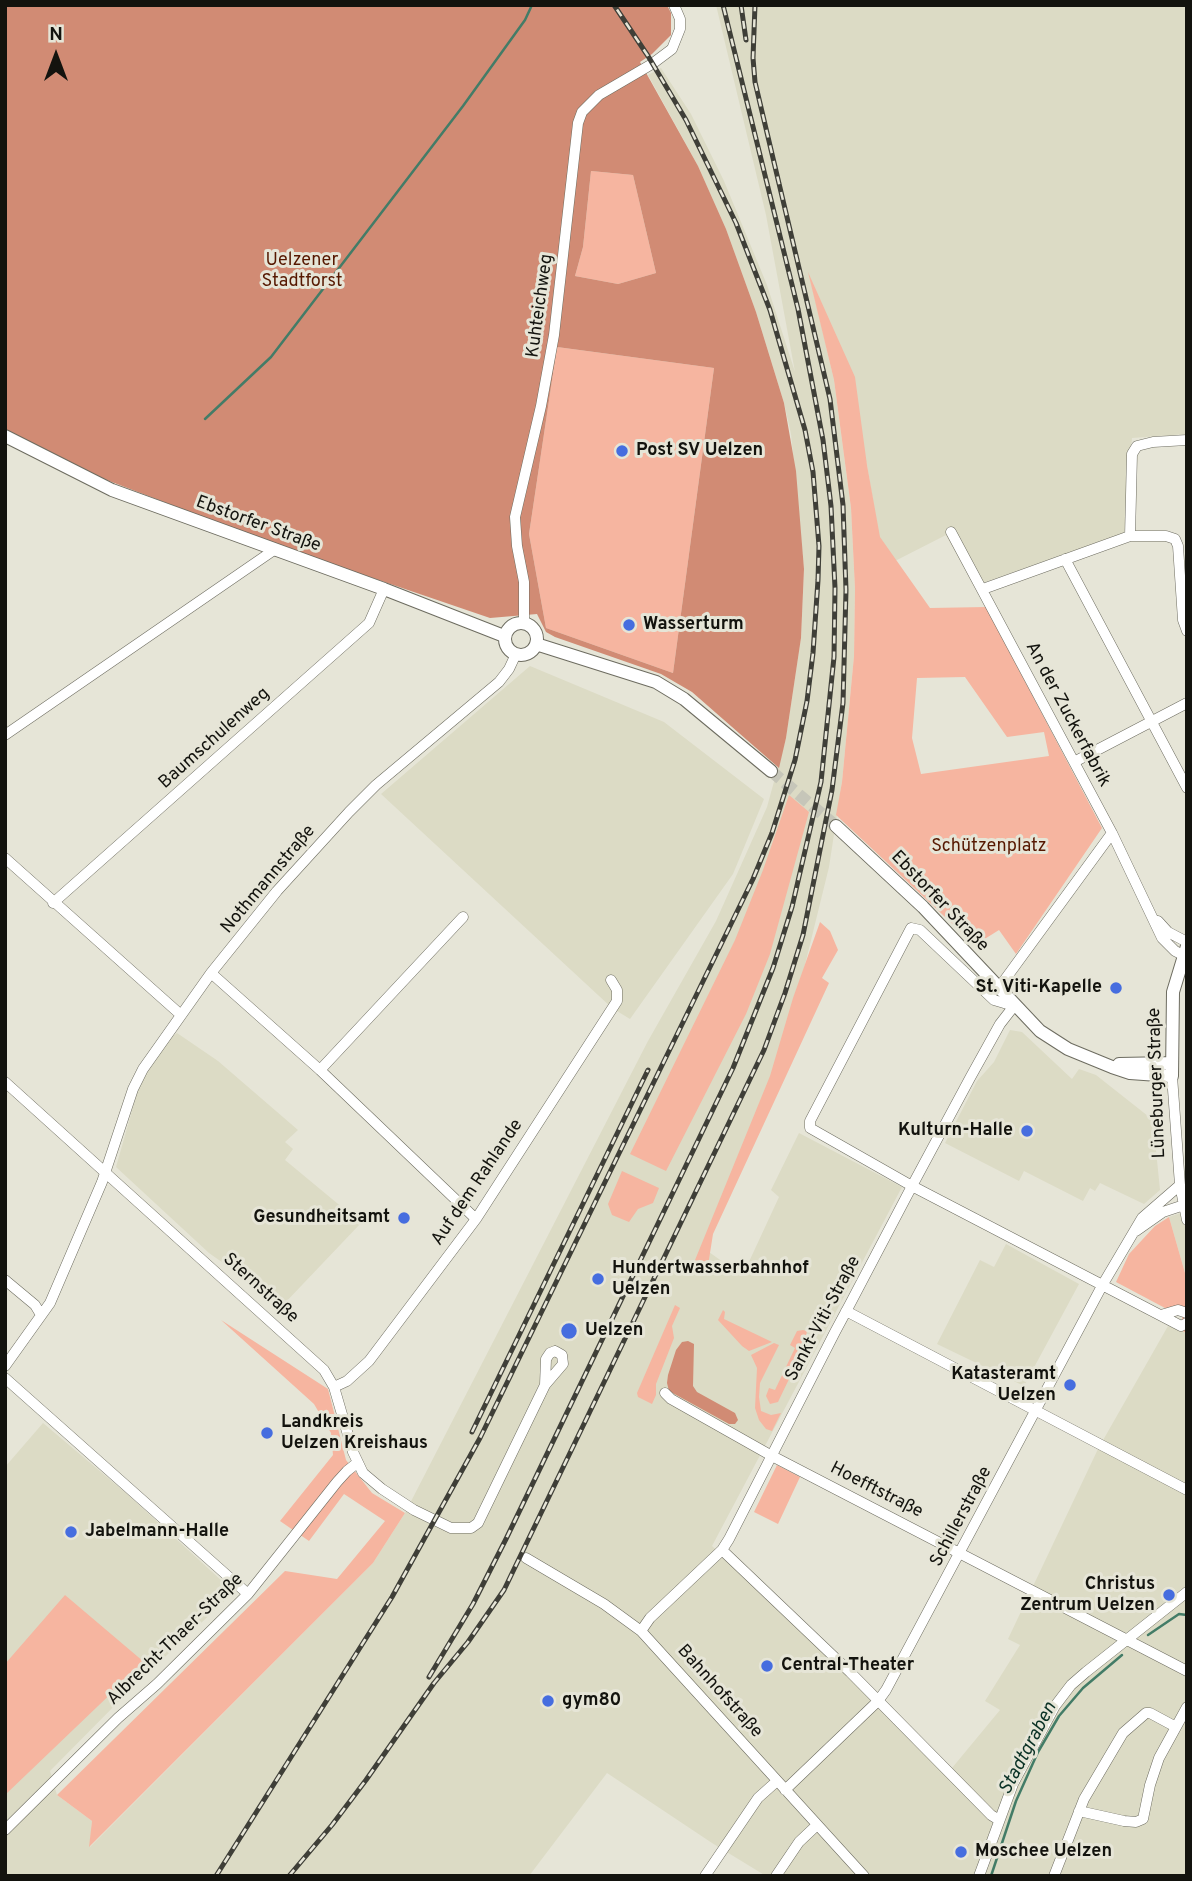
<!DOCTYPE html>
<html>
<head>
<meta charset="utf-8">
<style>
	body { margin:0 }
	#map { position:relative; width:1192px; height:1881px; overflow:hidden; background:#e6e5d7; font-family:Overpass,sans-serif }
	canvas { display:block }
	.frame { position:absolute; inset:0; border:7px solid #13130e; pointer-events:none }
	.north { position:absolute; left:21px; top:21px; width:70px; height:70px; -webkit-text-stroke:5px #e6e5d7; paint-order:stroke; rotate:0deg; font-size:19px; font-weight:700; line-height:28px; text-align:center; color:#13130e }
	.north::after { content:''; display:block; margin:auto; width:24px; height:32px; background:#13130e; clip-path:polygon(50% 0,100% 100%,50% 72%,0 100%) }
</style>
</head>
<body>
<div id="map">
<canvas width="1192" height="1881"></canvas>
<div class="frame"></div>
<div class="north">N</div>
</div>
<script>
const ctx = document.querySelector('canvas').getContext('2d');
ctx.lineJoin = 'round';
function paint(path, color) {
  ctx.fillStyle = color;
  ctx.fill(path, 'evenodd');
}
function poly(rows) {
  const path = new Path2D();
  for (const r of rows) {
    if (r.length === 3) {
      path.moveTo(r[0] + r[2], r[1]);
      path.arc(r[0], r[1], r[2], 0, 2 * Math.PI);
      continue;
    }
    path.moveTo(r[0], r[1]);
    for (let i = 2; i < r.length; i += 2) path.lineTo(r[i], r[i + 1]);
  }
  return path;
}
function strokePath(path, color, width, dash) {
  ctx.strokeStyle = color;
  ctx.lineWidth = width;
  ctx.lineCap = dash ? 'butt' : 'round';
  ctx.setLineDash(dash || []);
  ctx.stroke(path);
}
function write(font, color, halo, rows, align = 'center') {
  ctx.font = font + ' Overpass,sans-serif';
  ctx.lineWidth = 6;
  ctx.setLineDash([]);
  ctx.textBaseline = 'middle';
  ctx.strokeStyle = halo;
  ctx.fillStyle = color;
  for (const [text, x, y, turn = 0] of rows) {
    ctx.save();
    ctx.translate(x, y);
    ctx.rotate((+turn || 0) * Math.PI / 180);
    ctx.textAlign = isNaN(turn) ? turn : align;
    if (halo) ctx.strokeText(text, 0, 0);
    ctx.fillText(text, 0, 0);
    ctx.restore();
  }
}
const built = poly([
	[716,5,1187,5,1187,434,1132,438,1124,533,974,586,946,535,895,561,879,537,867,465,810,277,834,380,851,508,855,589,854,656,842,782,829,867,785,1046,702,1247,723,1262,747,1266,779,1197,771,1190,799,1133,902,1187,712,1546,952,1768,1000,1710,985,1701,1020,1645,1008,1639,1098,1449,1168,1326,1187,1333,1187,1876,766,1876,712,1843,607,1773,529,1876,5,1876,5,1467,43,1423,127,1494,234,1592,134,1686,50,1771,57,1795,92,1821,90,1847,373,1563,405,1513,648,1041,716,921,767,807,786,738,801,638,804,569,791,434,784,403,756,312,726,229,698,166,648,75,661,68,691,114,724,181,767,285,795,372,766,215],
	[530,666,664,722,764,799,733,874,630,1019,612,1008,381,794],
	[1010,1030,1022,1032,1072,1079,1079,1069,1096,1075,1153,1120,1160,1190,1144,1204,1100,1183,1095,1191,1090,1188,1083,1201,1024,1171,1019,1181,945,1143,977,1081,994,1062],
	[177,1033,218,1061,298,1130,285,1142,293,1149,285,1160,361,1223,283,1305,209,1253,116,1167,141,1079,167,1041],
	[1187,1211,1187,1280,1169,1217],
	[1006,1244,1079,1284,1024,1386,937,1344,980,1260,994,1267]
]);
const green = poly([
	[591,171,633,175,656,273,618,284,575,276,583,247],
	[808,272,855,377,867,465,880,537,930,608,986,607,1102,828,1016,954,999,930,975,945,836,815,842,782,854,656,855,589,851,508,834,380],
	[965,677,1007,737,1044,732,1049,756,921,774,912,738,917,678],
	[557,347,714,368,673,673,546,628,529,534],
	[789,795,809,812,770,954,746,1014,666,1171,630,1154,735,940,763,870],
	[820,922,830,931,838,950,822,978,829,983,713,1234,707,1272,693,1265,770,1076,793,998],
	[622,1171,659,1188,653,1203,638,1209,629,1222,612,1215,608,1204],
	[1169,1217,1187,1280,1187,1333,1180,1330,1183,1313,1165,1308,1116,1282,1129,1254,1155,1226],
	[675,1305,680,1308,672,1326,674,1338,656,1384,656,1395,652,1404,638,1397,637,1393],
	[723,1310,725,1312,724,1319,772,1342,749,1351,742,1346,718,1320],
	[221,1320,328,1389,346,1460,372,1493,405,1513,373,1563,89,1847,92,1821,57,1795,285,1571,337,1579,385,1521,344,1494,309,1541,280,1521,333,1455,331,1433,314,1404],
	[803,1330,807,1331,803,1350,778,1402,770,1404,766,1396,769,1388,775,1390,795,1348,790,1345,797,1331],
	[774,1343,779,1345,760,1383,759,1397,761,1411,771,1415,781,1413,772,1431,766,1429,759,1420,755,1408,757,1368,751,1355],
	[777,1465,800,1477,778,1524,754,1512],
	[65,1595,144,1662,5,1795,5,1664]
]);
const forest = poly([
	[5,5,667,5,671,13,671,35,652,54,640,62,698,166,726,229,756,312,784,403,796,471,804,569,801,638,786,738,779,768,692,692,661,674,555,637,546,632,537,614,490,618,276,545,91,474,5,429],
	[591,171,633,175,656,273,618,284,575,276,583,247],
	[557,347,714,368,673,673,546,628,529,534],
	[688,1341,694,1344,693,1386,697,1392,735,1413,738,1420,735,1424,729,1424,669,1391,667,1383,668,1375,676,1350,682,1342]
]);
const stream = poly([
	[205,419,271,357,463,106,525,20,532,5],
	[1148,1635,1179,1614,1187,1615],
	[991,1876,1016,1801,1038,1752,1059,1716,1083,1688,1122,1655]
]);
const majorTunnel = poly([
	[771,771,836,826]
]);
const minor = poly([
	[951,532,1112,833,1162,938,1175,951,1183,955],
	[1130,536,1166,536,1175,539,1178,546,1183,620,1187,631],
	[1065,559,1187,788],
	[983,589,1130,536,1132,454,1137,446,1153,442,1187,440],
	[524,623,524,582,517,546,515,517,541,406,554,335,578,123,582,112,599,95,652,64,672,49,680,29,680,19,674,5],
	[5,735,274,550],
	[1074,762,1187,703],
	[5,858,181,1015],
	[53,903,369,623,384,589],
	[1158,921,1168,932,1187,942],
	[211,973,320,1070,476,1219],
	[998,989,1112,833],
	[320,1070,463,917],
	[1172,1076,1180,1185,1187,1220],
	[5,1082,324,1370,334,1387,353,1452,363,1473,382,1489,414,1510,451,1528,471,1528,478,1523,545,1385],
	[1136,1231,1163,1212,1184,1205],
	[5,1280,35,1305,41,1315],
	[846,1311,1187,1490],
	[1161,1315,1178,1310,1187,1313],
	[555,1351,562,1355,563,1364,545,1385,546,1359,550,1353,555,1351],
	[5,1366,50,1303,102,1182,133,1089,143,1069,211,973,277,891,349,812,376,785,499,682,509,669,516,654],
	[5,1378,248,1594],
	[334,1387,347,1381,369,1361,476,1219,617,1001,617,990,611,980],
	[665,1393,671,1399,772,1456,1187,1671],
	[722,1550,850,1672,991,1815,999,1820],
	[526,1558,604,1604,641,1631,864,1876],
	[641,1631,650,1618,722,1550,729,1539,835,1332,850,1304,912,1186,970,1078,1000,1024,1014,1006,994,1000,920,930,911,928,810,1121,810,1128,912,1186,1181,1326,1187,1323],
	[785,1790,878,1701,886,1690,1103,1284,1142,1218,1180,1185],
	[1079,1811,1124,1821,1136,1822,1143,1819,1150,1785,1159,1758,1187,1707],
	[5,1830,118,1718,157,1684,248,1594,337,1482,347,1471,357,1463],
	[705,1876,758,1798,777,1781],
	[776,1876,799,1842,817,1825],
	[979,1876,1013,1784,1055,1706,1071,1685,1086,1672,1187,1592],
	[1054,1876,1084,1799,1123,1733,1146,1713,1150,1713,1176,1727]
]);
const major = poly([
	[5,436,112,490,384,589,504,636],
	[521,639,16],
	[536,644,656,682,684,699,771,771],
	[836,826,923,907,1040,1031,1068,1049,1112,1067,1130,1073,1172,1076,1173,992,1187,946],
	[1119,1064,1171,1063]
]);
const rail = poly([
	[741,5,746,40],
	[472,1432,648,1070],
	[429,1677,473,1604,506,1539,733,1068,773,968,792,907,821,782,834,657,835,588,831,506,823,440,798,309,723,5],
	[216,1876,392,1597,480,1438,753,879,772,833,795,760,807,701,813,653,818,580,819,546,813,472,805,430,770,310,736,223,686,120,648,56,614,5],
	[289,1876,332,1825,366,1780,434,1683,468,1642,504,1590,764,1050,785,993,803,935,832,790,843,703,846,590,843,505,830,399,755,82,753,58,755,5]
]);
const markers = [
	[622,451,7,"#466ddf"],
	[629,625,7,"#466ddf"],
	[1116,988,7,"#466ddf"],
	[1027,1131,7,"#466ddf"],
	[404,1218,7,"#466ddf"],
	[598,1279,7,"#466ddf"],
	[569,1331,9,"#466ddf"],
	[1070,1385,7,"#466ddf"],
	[267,1433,7,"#466ddf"],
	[71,1532,7,"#466ddf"],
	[1169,1595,7,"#466ddf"],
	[767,1666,7,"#466ddf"],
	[548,1701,7,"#466ddf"],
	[961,1852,7,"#466ddf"]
];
const parkNames = [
	["Uelzener",302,261],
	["Stadtforst",302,282],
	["Schützenplatz",989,847]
];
const streetNames = [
	["Kuhteichweg",541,306,-82],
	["Ebstorfer Straße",258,525,20],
	["An der Zuckerfabrik",1067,715,62],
	["Baumschulenweg",215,739,-42],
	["Nothmannstraße",269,880,-50],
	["Ebstorfer Straße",939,902,46],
	["Lüneburger Straße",1158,1083,-92],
	["Auf dem Rahlande",478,1183,-56],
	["Sternstraße",260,1289,42],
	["Sankt-Viti-Straße",824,1319,-62],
	["Hoefftstraße",876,1491,27],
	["Schillerstraße",962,1517,-62],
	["Albrecht-Thaer-Straße",176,1640,-44],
	["Bahnhofstraße",719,1692,48]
];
const poiNames = [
	["Post SV Uelzen",636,451],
	["Wasserturm",643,625],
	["St. Viti-Kapelle",1102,988,"right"],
	["Kulturn-Halle",1013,1131,"right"],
	["Gesundheitsamt",390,1218,"right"],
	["Hundertwasserbahnhof",612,1269],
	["Uelzen",612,1290],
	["Uelzen",585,1331],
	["Katasteramt",1056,1375,"right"],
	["Uelzen",1056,1396,"right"],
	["Landkreis",281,1423],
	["Uelzen Kreishaus",281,1444],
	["Jabelmann-Halle",85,1532],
	["Christus",1155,1585,"right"],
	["Zentrum Uelzen",1155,1606,"right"],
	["Central-Theater",781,1666],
	["gym80",562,1701],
	["Moschee Uelzen",975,1852]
];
const waterNames = [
	["Stadtgraben",1029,1749,-62]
];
paint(built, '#dcdbc5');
paint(green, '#f6b5a0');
paint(forest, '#d18b74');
strokePath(stream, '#437c67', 2.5);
strokePath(majorTunnel, '#c6c6b9', 12, [12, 6]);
strokePath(minor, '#6d6c60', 11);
strokePath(major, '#6d6c60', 14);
strokePath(minor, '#fff', 10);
strokePath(major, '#fff', 12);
strokePath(rail, '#3f3f38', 5);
strokePath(rail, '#e6e5d7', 2.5, [8]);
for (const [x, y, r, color] of markers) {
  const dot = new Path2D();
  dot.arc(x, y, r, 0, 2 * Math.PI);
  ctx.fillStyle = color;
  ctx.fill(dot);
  strokePath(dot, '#e6e5d7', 2.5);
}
write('18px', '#561800', '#e6e5d7', parkNames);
write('18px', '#13130e', '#e6e5d7', streetNames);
write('bold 18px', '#13130e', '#e6e5d7', poiNames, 'left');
write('italic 19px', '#0b3226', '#e6e5d7', waterNames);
</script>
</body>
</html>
